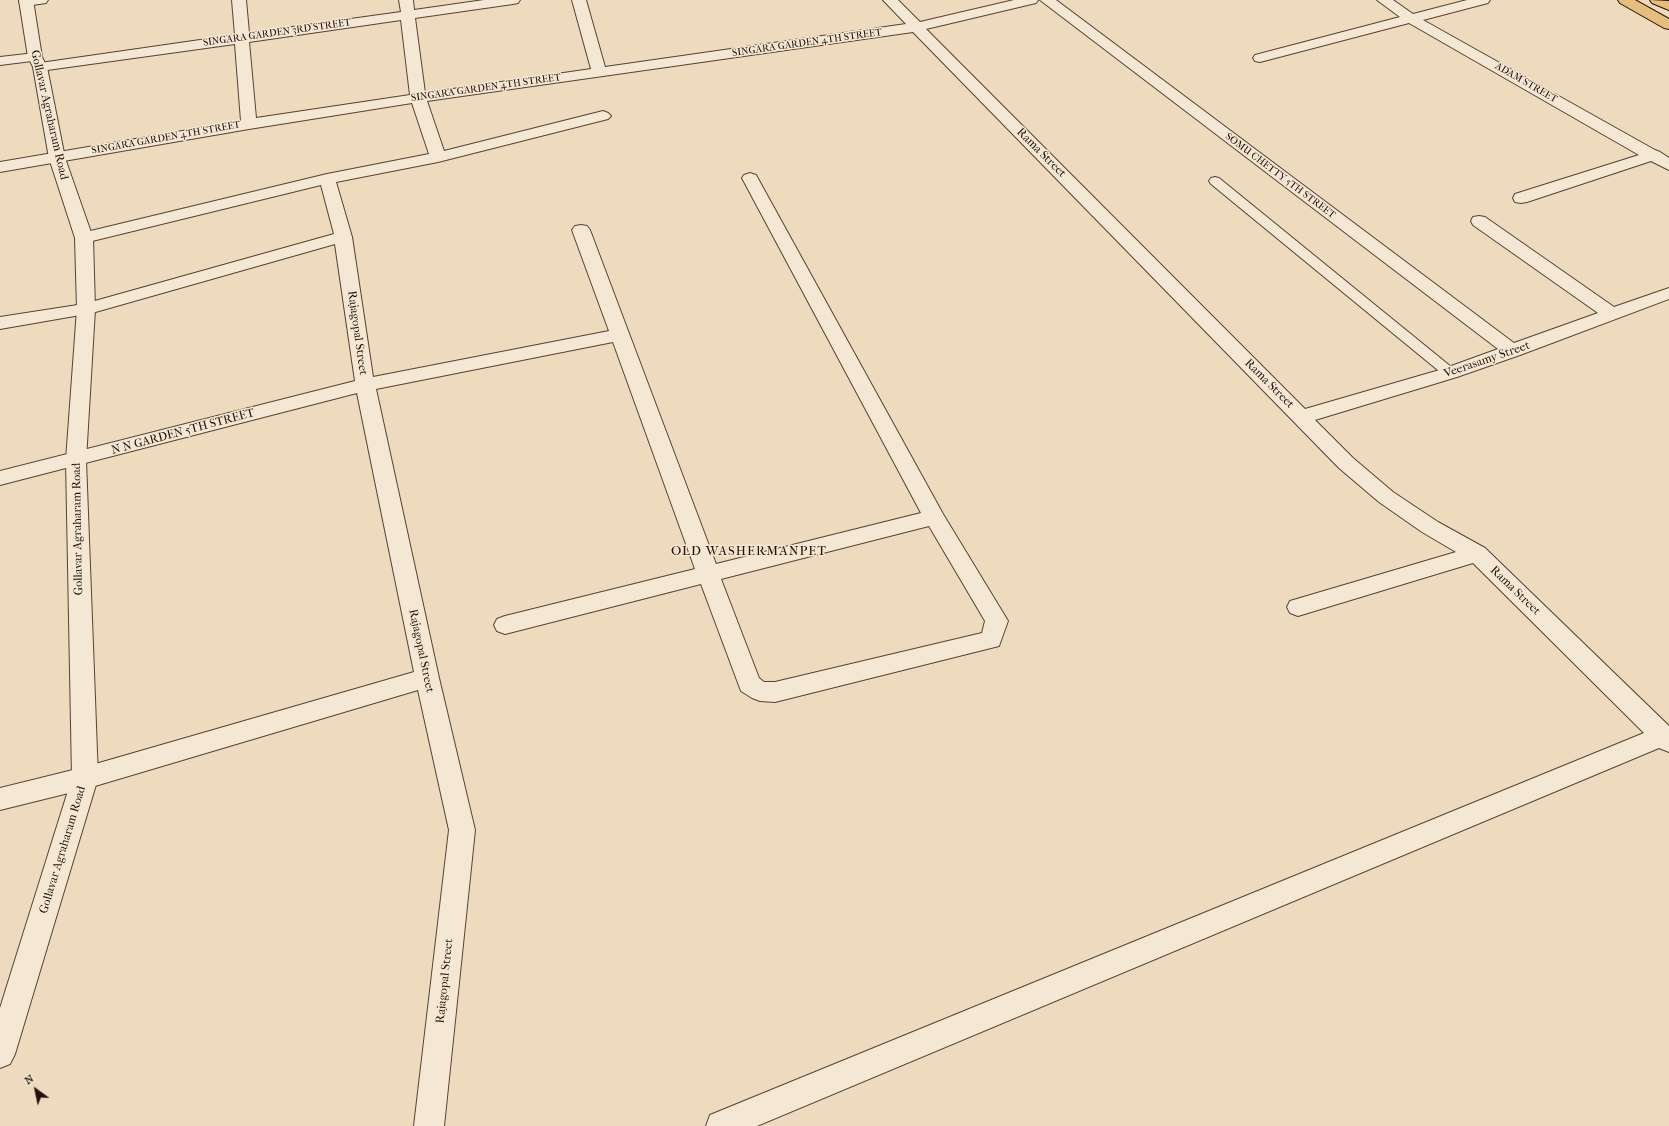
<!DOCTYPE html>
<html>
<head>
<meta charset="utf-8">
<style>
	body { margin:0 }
	#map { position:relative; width:1669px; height:1126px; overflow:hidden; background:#eedabd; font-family:"IM FELL French Canon",serif }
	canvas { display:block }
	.north { position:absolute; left:16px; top:1070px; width:40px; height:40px; -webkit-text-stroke:3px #f4e7d4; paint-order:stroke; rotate:327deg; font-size:11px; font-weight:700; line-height:16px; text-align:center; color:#241007 }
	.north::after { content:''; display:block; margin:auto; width:14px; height:18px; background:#241007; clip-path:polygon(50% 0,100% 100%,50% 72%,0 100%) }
</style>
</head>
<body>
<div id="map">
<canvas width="1669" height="1126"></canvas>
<div class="north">N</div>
</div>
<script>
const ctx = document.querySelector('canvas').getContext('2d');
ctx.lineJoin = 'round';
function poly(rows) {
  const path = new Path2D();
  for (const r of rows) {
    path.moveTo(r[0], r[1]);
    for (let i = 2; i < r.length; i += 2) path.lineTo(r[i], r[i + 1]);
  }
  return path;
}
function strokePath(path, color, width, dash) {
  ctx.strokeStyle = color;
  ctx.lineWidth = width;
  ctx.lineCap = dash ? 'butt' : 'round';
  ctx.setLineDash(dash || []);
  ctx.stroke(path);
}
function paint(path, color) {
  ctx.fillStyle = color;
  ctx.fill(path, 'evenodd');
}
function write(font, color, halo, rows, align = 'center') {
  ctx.font = font + ' "IM FELL French Canon",serif';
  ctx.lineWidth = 3;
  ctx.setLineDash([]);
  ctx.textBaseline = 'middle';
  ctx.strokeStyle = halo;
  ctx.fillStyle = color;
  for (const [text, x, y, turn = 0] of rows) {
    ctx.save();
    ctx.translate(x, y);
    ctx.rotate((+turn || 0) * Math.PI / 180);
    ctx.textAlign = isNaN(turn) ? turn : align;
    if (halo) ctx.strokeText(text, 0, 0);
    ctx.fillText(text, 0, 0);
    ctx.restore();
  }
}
const service = poly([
	[1215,177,1219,178,1455,370,1457,373,1455,376,1450,377,1445,376,1211,184,1209,181,1211,178,1215,177]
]);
const minor = poly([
	[21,0,48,0,46,3,26,6,21,5,19,2,21,0],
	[232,0,246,0,249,33,401,12,399,0,413,0,414,10,484,0,520,0,518,3,513,4,415,18,425,93,591,69,572,0,586,0,605,67,906,24,883,0,898,0,920,22,1014,0,1038,0,1036,3,926,29,1305,409,1443,369,1498,349,1040,0,1056,0,1514,343,1598,313,1473,225,1471,221,1473,217,1479,216,1485,217,1614,307,1669,288,1669,299,1520,355,1457,377,1315,420,1353,458,1393,492,1438,522,1485,548,1669,726,1669,752,1659,748,757,1126,706,1126,710,1115,1644,733,1473,563,1298,616,1290,613,1287,607,1290,601,1456,552,1422,532,1379,502,1339,468,913,32,427,101,444,151,603,111,608,113,611,116,608,119,438,162,336,182,352,237,373,377,609,331,572,230,575,226,581,225,587,226,590,230,716,564,921,513,742,178,744,175,750,173,756,175,943,514,1008,621,999,646,775,702,760,701,752,698,741,691,701,584,505,634,497,631,494,625,497,619,505,616,695,569,613,342,376,389,439,678,475,830,444,1126,414,1126,449,830,418,690,85,789,0,810,0,788,85,767,414,672,357,393,0,485,0,471,355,381,335,244,92,313,0,329,0,317,84,304,334,234,321,185,84,243,78,242,75,238,78,234,327,174,429,154,412,103,249,129,0,172,0,162,241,121,235,44,40,71,35,70,33,67,35,64,40,63,235,35,232,0],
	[401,20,410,95,256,118,249,42,401,20],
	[929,526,985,621,982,633,775,682,764,682,759,678,721,579,929,526],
	[1377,0,1393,0,1413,14,1467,0,1490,0,1488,3,1423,20,1655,150,1660,152,1669,158,1669,170,1651,161,1527,202,1521,203,1515,202,1513,198,1515,194,1639,155,1409,23,1260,62,1255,61,1253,58,1255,55,1400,17,1377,0],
	[35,53,40,54,42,57,40,60,0,65,0,57,35,53]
]);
const tertiary = poly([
	[19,0,33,0,42,57,47,67,65,158,93,238,95,309,86,460,98,778,15,1054,10,1064,0,1068,0,1008,72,778,66,460,77,309,75,238,49,158,33,67,28,57,19,0]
]);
const primary = poly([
	[1618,0,1635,0,1669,19,1669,29,1664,28,1620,3,1618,0],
	[1650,0,1669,1,1669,10,1652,3,1650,0]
]);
const farStreetnames = [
	["SINGARA GARDEN 3RD STREET",277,33,-8],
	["SINGARA GARDEN 4TH STREET",807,43,-8],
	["ADAM STREET",1526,83,30],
	["SINGARA GARDEN 4TH STREET",486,88,-8],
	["SINGARA GARDEN 4TH STREET",166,138,-10],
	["SOMU CHETTY 5TH STREET",1280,176,37]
];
const streetNames = [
	["Gollavar Agraharam Road",49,115,77],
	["Rama Street",1041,153,45],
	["Rajagopal Street",357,333,82],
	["Veerasamy Street",1487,360,-19],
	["Rama Street",1269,384,45],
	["N N GARDEN 5TH STREET",183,432,-15],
	["Gollavar Agraharam Road",78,529,-91],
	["Rama Street",1515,591,44],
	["Rajagopal Street",421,651,78],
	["Gollavar Agraharam Road",63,850,-73],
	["Rajagopal Street",445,981,-84]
];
const neighbourhoodNames = [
	["OLD WASHERMANPET",749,552]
];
strokePath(service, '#564234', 2);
strokePath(minor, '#564234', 2);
strokePath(tertiary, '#564234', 2);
strokePath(primary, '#241007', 2);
paint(service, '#f4e7d4');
paint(minor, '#f4e7d4');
paint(tertiary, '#f4e7d4');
paint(primary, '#e7bd7e');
write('10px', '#241007', '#f4e7d4', farStreetnames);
write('12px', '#241007', '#f4e7d4', streetNames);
ctx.letterSpacing = '1px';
write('13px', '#241007', '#f4e7d4', neighbourhoodNames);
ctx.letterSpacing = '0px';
</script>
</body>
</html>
